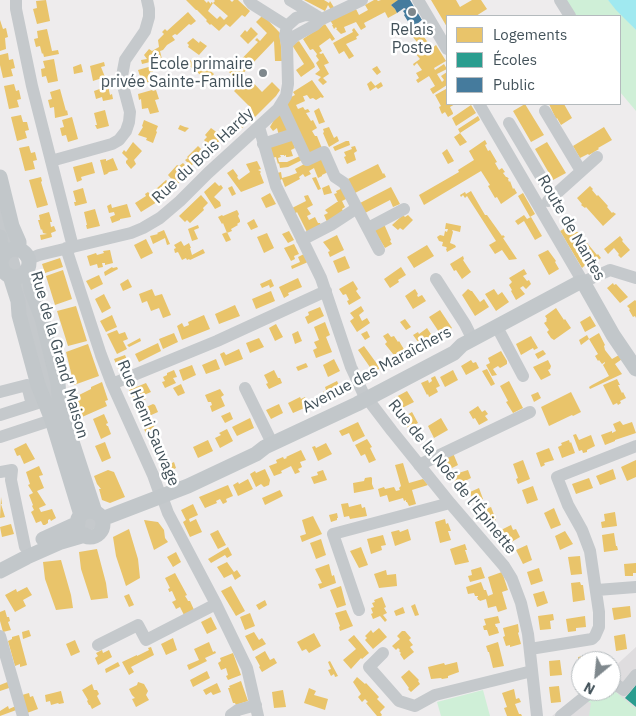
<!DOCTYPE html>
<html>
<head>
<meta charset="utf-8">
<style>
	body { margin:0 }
	#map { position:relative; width:636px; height:716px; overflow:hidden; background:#eeeced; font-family:"IBM Plex Sans",sans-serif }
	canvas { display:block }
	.legend { position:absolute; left:446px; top:15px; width:175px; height:90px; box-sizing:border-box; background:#fff; border:1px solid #b4babd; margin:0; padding:6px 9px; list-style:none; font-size:15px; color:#43525a }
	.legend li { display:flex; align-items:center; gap:10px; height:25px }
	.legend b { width:25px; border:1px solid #b4babd }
	.north { position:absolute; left:571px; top:651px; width:50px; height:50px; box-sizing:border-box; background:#fff; border:1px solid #b4babd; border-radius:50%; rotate:208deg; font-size:14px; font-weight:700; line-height:20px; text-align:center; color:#43525a }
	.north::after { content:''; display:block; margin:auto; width:18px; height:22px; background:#7f888d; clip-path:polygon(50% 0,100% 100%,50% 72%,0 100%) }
</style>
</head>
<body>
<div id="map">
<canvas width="636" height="716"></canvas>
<ul class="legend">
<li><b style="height:14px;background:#e9c46a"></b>Logements</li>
<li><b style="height:14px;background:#2a9d8f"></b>Écoles</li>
<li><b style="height:14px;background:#457b9d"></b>Public</li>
</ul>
<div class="north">N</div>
</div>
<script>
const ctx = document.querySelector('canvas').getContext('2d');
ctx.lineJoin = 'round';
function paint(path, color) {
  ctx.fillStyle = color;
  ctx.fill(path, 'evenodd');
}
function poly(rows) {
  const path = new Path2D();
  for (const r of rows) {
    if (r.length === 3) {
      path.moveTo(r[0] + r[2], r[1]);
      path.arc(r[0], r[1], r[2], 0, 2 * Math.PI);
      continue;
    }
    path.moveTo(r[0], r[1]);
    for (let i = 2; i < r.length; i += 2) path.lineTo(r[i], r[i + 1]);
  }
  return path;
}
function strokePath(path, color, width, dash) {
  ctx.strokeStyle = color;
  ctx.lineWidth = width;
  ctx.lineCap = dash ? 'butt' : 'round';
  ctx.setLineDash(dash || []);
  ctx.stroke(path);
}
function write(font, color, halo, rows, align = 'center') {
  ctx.font = font + ' "IBM Plex Sans",sans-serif';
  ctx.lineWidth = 5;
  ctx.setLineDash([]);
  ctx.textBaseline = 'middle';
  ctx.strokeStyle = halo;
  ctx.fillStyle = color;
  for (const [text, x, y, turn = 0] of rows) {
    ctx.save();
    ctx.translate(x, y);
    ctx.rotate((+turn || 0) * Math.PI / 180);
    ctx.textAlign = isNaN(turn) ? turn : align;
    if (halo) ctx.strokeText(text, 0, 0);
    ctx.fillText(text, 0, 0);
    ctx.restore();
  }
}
const education = poly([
	[636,647,636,716,552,716,584,691,611,691,611,670]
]);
const green = poly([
	[565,0,608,0,636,30,636,111,620,92,620,16,576,16],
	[611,688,635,708,636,708,636,716,589,716,591,703,586,701,599,691,611,691],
	[483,690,490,716,441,716,437,702]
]);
const water = poly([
	[608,0,636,0,636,30,616,10]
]);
const homes = poly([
	[46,0,50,21,37,24,33,9,37,8,36,1],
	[186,0,204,0,207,3,208,1,211,4,211,2,213,3,208,11,217,19,220,16,224,20,228,16,213,3,215,1,214,0,230,0,232,2,234,0,238,0,250,11,245,17,242,15,230,27,226,24,219,31,211,24,210,25,206,21,207,20,197,10,196,10],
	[304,0,324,0,329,3,330,1,335,9,331,10,328,5,325,11],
	[374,0,377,0,378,1,381,0,399,0,391,5,395,9,397,13,388,18,385,12,364,23,366,27,361,30,356,22,344,27,346,32,341,34,336,29,337,29,336,27,334,29,332,25,333,25,330,20,356,9,359,15,368,10,365,5],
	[431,0,456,0,460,7,472,0,481,0,487,9,476,16,447,16,447,27],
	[188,12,196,21,191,25,189,24,177,35,175,34,172,36,175,40,167,45,163,50,160,51,162,59,142,64,141,60,147,59,144,55,149,49,152,51,159,47,158,40,164,34,162,32,165,29,167,31],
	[263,15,280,33,282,61,275,61,274,41,231,86,227,80,233,76,229,72,258,42,255,40,257,38,260,41,267,33,256,22],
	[0,20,3,29,6,28,8,37,5,38,6,49,0,51],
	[325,24,335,39,332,41,330,38,319,46,322,51,319,53,321,54,323,53,329,63,324,65,329,74,323,78,327,82,323,85,318,80,321,77,315,74,320,70,316,63,319,60,316,56,317,54,313,49,310,50,303,39],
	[251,27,258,34,248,44,240,36,245,30,247,32],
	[354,28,359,35,356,37,357,39,346,44,354,56,349,59,344,51,339,54,333,43,353,32,352,30],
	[47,29,52,51,58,50,59,54,44,57,43,53,42,54,40,46,36,47,34,39,38,38,37,31],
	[419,30,429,44,426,46,429,51,436,45,446,61,434,68,435,70,444,64,447,69,437,74,442,82,444,80,441,76,447,72,447,85,433,94,430,89,435,86,429,76,418,83,416,80,419,78,416,73,422,70,417,63,414,66,413,64,420,59,415,53,419,51,414,45,417,42,412,36],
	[193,38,199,43,200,41,207,46,199,55,188,47,189,45,187,43],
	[299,41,314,64,315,67,301,77,296,70,304,64,292,45],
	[8,53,9,60,13,59,15,68,11,69,13,76,3,78,0,65,0,55],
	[195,58,214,74,208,81,187,64,190,60,192,62],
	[54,59,58,81,48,83,46,76,42,77,41,69,45,68,43,61],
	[104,62,105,66,101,67,105,77,93,81,90,66],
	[81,64,83,72,74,74,73,67],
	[152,66,153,72,150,72,152,81,140,84,139,80,141,79,138,70],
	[377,66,381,72,377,75,372,69],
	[166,77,168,82,160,84,159,79],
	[248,77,262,92,272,82,280,90,276,96,250,122,249,121,241,129,236,124,251,108,234,91],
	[312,80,324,97,322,98,321,97,316,100,313,98,310,99,307,95,304,96,303,96,305,101,296,105,298,109,303,107,305,110,308,109,310,112,306,113,311,121,313,120,317,128,312,131,315,136,317,136,323,151,310,157,287,105,291,97,295,95,293,92],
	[371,81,376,87,375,86,381,82,383,86,378,89,376,87,370,91,367,84],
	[14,84,16,91,19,90,21,99,17,100,19,107,9,109,4,86],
	[108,86,110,95,112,94,113,99,103,101,102,97,96,99,94,91],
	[60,89,66,111,67,110,68,115,55,118,54,107,50,108,48,100,52,99,50,92],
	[446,89,447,91,447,104,455,104,450,107,453,113,453,114,448,117,445,112,442,114,441,112,439,107,441,106,435,95],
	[152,90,153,91,156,90,159,99,155,100,159,112,150,114,148,108,142,109,141,99,139,100,138,94],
	[525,104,544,135,531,142,513,111],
	[549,104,564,104,572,118,561,125,557,118,556,119],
	[471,105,476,113,456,126,452,118],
	[319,108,325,122,319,124,314,111],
	[105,110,109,126,97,129,95,125,97,125,94,113],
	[279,111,289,132,279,136,277,128,273,131,270,127],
	[21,115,23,122,27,122,29,130,25,131,27,138,17,141,11,117],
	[478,116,480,120,460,133,467,142,460,146,454,137,460,133,458,129],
	[72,117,78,139,68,142,66,135,62,136,60,128,64,127,62,120],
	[144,120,158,126,156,131,157,132,153,143,146,140,147,138,138,135,143,127,142,126],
	[180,125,185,127,189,128,185,132,178,129],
	[329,127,334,138,337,136,339,141,329,147,323,133,324,132,323,129],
	[604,127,612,140,598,148,599,149,589,155,588,154,580,158,573,146],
	[211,128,219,134,221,133,226,136,223,139,222,138,212,149,204,140,207,137,205,135],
	[291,137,295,148,291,150,293,156,288,157,286,157,286,155,284,156,284,155,280,155,281,157,278,158,279,162,287,162,300,156,302,160,288,167,280,168,279,163,278,164,276,157,272,158,268,145],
	[485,140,487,144,485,145,488,151,490,150,497,162,495,163,499,170,502,168,505,172,503,173,506,177,507,177,509,179,508,179,509,182,510,181,513,189,514,188,517,193,501,204,497,197,495,198,488,186,490,185,481,171,424,205,419,195,459,172,458,170,474,160,469,151],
	[346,141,349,141,350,145,335,151,333,147],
	[133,142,142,151,134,160,136,164,131,169,126,163,126,161,128,159,122,153,124,150,126,152],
	[547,142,566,173,553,180,535,149],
	[29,146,31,153,35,152,37,160,33,161,35,169,25,171,19,148],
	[198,146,206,154,196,165,194,163,191,166,185,160,188,158,187,157],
	[355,146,357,151,354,153,356,160,347,164,344,157,346,156,344,152,352,149,351,147],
	[447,149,454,161,448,164,442,153],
	[321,155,328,172,322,175,322,176,318,178,314,168,309,171,311,174,305,177,303,174,299,177,300,179,285,187,282,179,279,181,277,173,281,172,282,178,289,176,297,173,295,169],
	[113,158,118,170,109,172,107,174,104,175,100,160,106,159,106,161],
	[257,161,261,169,258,170,260,171,261,172,260,173,264,183,241,192,227,173,233,169,238,176,237,177,239,180,250,172,246,164],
	[92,162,95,173,81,177,82,180,77,182,73,167],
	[183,163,189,169,182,177,183,178,177,185,168,175,177,165,179,166],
	[378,164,383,174,384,173,386,177,355,193,348,179],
	[41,177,42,181,41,182,48,205,37,208,29,180],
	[316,177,321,189,318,190,312,178],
	[166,180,172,186,163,197,156,189],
	[215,182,219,186,221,185,223,188,214,197,220,202,221,206,215,209,204,192],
	[329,185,332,193,324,195,322,188],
	[232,186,236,194,232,196,228,188],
	[590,186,593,189,592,190,597,196,598,195,608,206,607,207,612,213,613,212,616,214,603,226,586,207,585,208,581,205,582,204,577,198],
	[391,187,400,204,393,207,390,200,365,213,360,203],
	[83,188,87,203,75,206,74,202,76,202,73,191],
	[343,188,348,198,342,201,345,207,342,209,343,211,327,222,324,215,328,213,325,210,337,202,338,202,334,194,337,193,336,191],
	[471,191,485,215,487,215,502,236,503,235,505,237,503,238,517,259,509,260,502,250,495,254,489,245,496,241,467,196,465,198,463,195,461,197,460,195,465,192,466,194],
	[148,192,157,202,141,212,135,203,146,196,145,194],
	[270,193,276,204,266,208,261,198],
	[523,193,535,214,530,217,518,196],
	[201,195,208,203,203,208,204,210,190,223,187,220,185,222,179,216],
	[308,195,313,205,307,208,311,214,307,216,309,220,315,217,318,223,320,223,321,225,307,232,297,212,295,214,292,208,306,201,304,196],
	[111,204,112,208,127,204,131,217,120,219,120,220,112,223,110,217,115,215,114,212,109,213,107,206],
	[95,209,100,226,87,229,86,225,87,225,84,212],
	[237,210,239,214,238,216,240,220,240,222,237,224,238,225,231,229,232,231,227,233,223,223,222,224,218,217,222,215,223,216],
	[49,212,52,222,50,222,51,227,54,226,56,231,51,233,52,237,41,240,40,235,47,234,43,233,42,229,41,230,38,220,40,220,39,215],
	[403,215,405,217,408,215,413,220,403,230,400,228,398,230,392,225],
	[524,215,527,219,531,217,542,236,535,240,524,221,518,225,515,221],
	[254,219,258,227,251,230,247,223],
	[446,223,461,226,460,232,452,230,453,232,450,243,455,245,456,247,447,252,446,249,447,248,446,247,442,246,443,242,439,241,437,237,440,235,444,236,445,231,447,232,448,229,445,229],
	[384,224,391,240,390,241,392,244,385,248,374,230],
	[573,224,576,232,578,232,597,255,598,254,601,258,597,261,594,257,582,268,560,231],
	[198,225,199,228,194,230,198,239,192,241,188,229],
	[164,230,170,244,167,245,165,238,153,244,150,236,158,234,157,233],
	[289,231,294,240,288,243,282,234],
	[227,232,231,240,226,242,222,234],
	[267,233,274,248,264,253,257,237],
	[337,235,344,250,330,257,328,252,330,251,323,242],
	[620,236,623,240,622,241,630,250,621,258,618,255,619,254,614,248,608,254,604,249],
	[146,239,153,253,141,259,134,245],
	[181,241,184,246,189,243,191,248,190,248,192,255,203,249,205,253,190,260,189,259,187,260,186,258,182,260,178,252,175,253,174,249,176,248,174,245],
	[294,244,299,254,294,256,295,259,291,261,284,248],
	[427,245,434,256,414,268,407,257],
	[110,250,113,263,105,265,105,263,102,263,103,267,98,268,97,264,90,266,87,256,96,253,97,255,104,253,103,251],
	[548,250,556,261,555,262,559,269,549,275,538,255],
	[304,254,308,262,292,269,291,266,300,262,298,257],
	[345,256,350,268,338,273,333,261],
	[463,256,464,259,463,260,471,272,462,279,456,270,454,271,450,264],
	[60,258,63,267,45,273,42,264],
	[112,267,113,268,117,267,118,269,105,276,104,272],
	[401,267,406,275,398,280,399,282,390,288,384,279],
	[524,269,527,274,523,276,527,281,529,280,531,284,526,289,523,286,520,288,525,294,516,300,511,291,512,290,509,285,512,282,509,278],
	[63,270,72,299,55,305,46,276],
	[99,275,103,284,91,290,86,281],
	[298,278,302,287,288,293,289,295,284,298,279,287],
	[128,279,132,287,123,291,120,284],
	[271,279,274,286,270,288,269,285,262,288,260,284],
	[353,281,358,289,356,291,361,298,349,305,347,301,349,300,346,294,343,295,339,289],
	[613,283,614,285,616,284,628,297,620,303,607,288],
	[152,289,155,296,162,294,171,315,163,318,159,308,151,311,147,301,142,303,139,294],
	[415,289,418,294,417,295,418,297,422,295,426,301,413,309,405,296],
	[468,289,471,291,472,291,480,302,484,299,489,307,475,316,462,295],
	[494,289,498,295,502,292,509,302,496,311,485,294],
	[271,291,275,301,256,309,252,299],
	[104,294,111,308,102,313,95,299],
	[635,300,636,301,636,318,635,316,633,317,629,310,630,309,627,306],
	[235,305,240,316,219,324,215,314],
	[76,306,87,341,68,346,57,311],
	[361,306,364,311,359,315,362,321,367,318,370,323,357,332,350,321,354,318,350,313],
	[320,307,324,316,308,324,305,317,309,315,308,312],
	[556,308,564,320,565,319,571,328,554,340,551,338,547,332,549,330,544,323,547,321,546,320,547,319,545,316],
	[440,310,452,328,441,335,429,317],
	[112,315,117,327,106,332,100,321],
	[204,315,210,329,182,340,177,326,182,323,184,327,189,325,188,322],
	[590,316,596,326,585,332,580,322],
	[405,319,411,327,406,330,400,322],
	[325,322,330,335,326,337,332,352,316,358,313,350,317,348,314,342,319,340,314,327],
	[276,324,283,337,275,341,269,328],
	[427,328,435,340,426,345,427,347,423,349,413,335,418,332,419,334],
	[117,330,119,334,125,332,128,339,123,341,127,349,117,354,107,334],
	[298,331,302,341,295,344,292,334],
	[367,331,370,337,365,340,361,334],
	[174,333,178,342,163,349,159,339],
	[388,333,391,337,394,336,398,342,399,341,405,351,400,354,401,356,397,359,385,344,387,342,383,336],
	[599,333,605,345,604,346,605,350,612,359,619,355,622,359,615,364,622,374,590,389,589,387,592,385,609,376,603,365,605,363,605,362,602,364,599,360,598,361,595,356,598,354,589,339],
	[587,335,589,339,581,345,579,340],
	[531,336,538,348,534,350,533,348,521,355,516,344],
	[140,338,141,341,129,347,127,345],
	[259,338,264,347,250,353,246,343],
	[158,343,161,351,139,362,135,354],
	[88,344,99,376,74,385,66,352],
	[364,346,380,368,374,373,358,350],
	[239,349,243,359,225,366,220,354,224,352,226,355],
	[543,350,546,354,538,359,535,354],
	[501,351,507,361,507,364,500,368,498,366,493,369,497,375,492,376,486,365,490,363,488,358],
	[125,355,130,367,119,371,114,359],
	[216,359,220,369,206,374,202,365],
	[334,359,340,371,328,377,323,365],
	[471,360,473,363,476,362,479,368,466,375,461,366],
	[548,360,551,366,550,369,548,370,551,375,541,380,533,367],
	[306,363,308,367,298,371,296,367],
	[192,365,196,375,183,381,179,370],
	[487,369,495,384,491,386,482,371],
	[174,370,177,377,173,378,176,383,165,388,162,382,165,381,163,377,167,375,167,373],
	[274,370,278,378,280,378,282,383,269,389,266,384,268,383,264,375],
	[453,370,458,380,445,387,440,377],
	[435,376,440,386,436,388,438,392,429,397,428,394,427,395,421,383,428,380,429,383,432,381,431,378],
	[617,379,620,385,618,385,622,393,623,392,626,398,620,401,621,403,618,405,617,403,613,405,603,385],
	[337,381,343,394,330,400,329,396,326,398,323,392,326,390,325,387],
	[509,381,523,408,513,413,506,402,508,401,500,386],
	[102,382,108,400,105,401,107,406,73,421,66,394,76,392,77,396,91,389,91,387],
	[146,383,151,392,144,395,146,399,135,404,129,390],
	[181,384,185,393,178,396,173,388],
	[220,389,224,395,221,397,225,406,212,412,210,406,212,405,211,402,208,402,205,395],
	[407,391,414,402,400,409,394,398],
	[538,392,541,398,534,402,531,395],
	[571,392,581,412,573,416,572,415,549,426,541,407],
	[300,397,301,399,305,397,309,406,293,413,288,403],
	[153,404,155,405,158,412,149,416,155,429,146,434,137,411],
	[279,404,283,413,271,419,266,410],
	[478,406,482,412,485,410,488,414,485,416,488,420,479,425,475,418,473,419,469,412],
	[230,412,233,419,225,423,221,416],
	[412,412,418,423,408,428,402,418],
	[104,414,108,423,106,424,107,426,108,426,111,434,101,439,93,419],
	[250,418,254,428,237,436,232,427],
	[441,418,448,430,434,438,428,426],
	[620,421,623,425,632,422,636,433,615,440,615,441,605,445,601,435,612,431,612,433,616,431,613,424],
	[358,422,365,436,353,442,349,433,342,436,339,431],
	[227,429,233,441,220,448,215,438,221,435,219,433],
	[576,434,579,440,591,435,595,446,587,450,587,452,583,453,582,450,579,451,573,435],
	[158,437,164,449,155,453,149,441],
	[367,439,372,447,370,448,376,460,369,463,365,454,361,456,355,445],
	[208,440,213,451,198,458,193,447],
	[569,440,570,443,571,442,575,453,562,458,558,447,562,445,561,443],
	[105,442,111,458,102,462,95,446],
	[26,443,35,459,24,464,20,455,17,456,14,449],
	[326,443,332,454,318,461,312,447,315,446,316,448],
	[549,448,554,460,544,463,545,465,541,467,536,453],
	[301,450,306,460,300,462,302,467,298,469,300,472,295,474,291,466,281,471,282,473,274,476,269,466,277,463,276,460,283,457,284,459,287,458,286,457],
	[453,453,458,465,446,471,440,459],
	[167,457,170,464,174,462,176,468,164,474,159,461],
	[523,460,530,479,518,484,516,479,518,478,513,464],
	[636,460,636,477,627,481,621,467],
	[403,463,409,483,423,479,428,485,412,490,416,504,409,506,407,502,406,502,406,500,404,501,403,498,389,502,387,495,380,497,378,489,384,487,385,489,394,487,396,491,400,490,399,488,401,486,395,465],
	[39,466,43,475,39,476,44,488,37,491,46,505,39,508,41,512,52,509,56,518,51,521,50,519,48,520,48,523,45,525,43,525,41,521,36,523,33,516,31,512,34,510,32,506,33,505,29,495,33,493,28,485,30,484,26,472],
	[265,469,270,480,269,485,264,487,261,484,256,487,250,474,255,471,256,473],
	[613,469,616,479,600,485,596,476],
	[108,470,114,472,125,497,110,503,102,500,99,489,101,489,97,484,94,476],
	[323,470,327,480,314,484,311,477,318,475,317,472],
	[468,470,471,478,467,480,468,484,457,488,452,475],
	[371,477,372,478,372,484,374,489,354,493,353,483,364,481,365,478],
	[589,478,593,488,576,494,572,484],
	[248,479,253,489,238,496,233,485,238,482,239,484],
	[228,485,233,496,226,499,227,502,223,504,220,499,216,501,217,503,205,508,199,497],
	[533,486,538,500,527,504,522,490],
	[479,488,483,499,473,503,470,492],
	[280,490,283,496,265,505,262,498],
	[1,497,2,504,1,504,5,517,0,518],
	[348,503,349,507,361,504,362,508,365,507,367,516,350,519,349,516,344,517,341,504],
	[193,504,198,515,189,519,190,522,196,519,202,532,190,537,183,522,186,520,181,510],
	[491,507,496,520,487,524,481,511],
	[554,508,561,525,551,529,544,513],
	[615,512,617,526,602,528,601,522,605,521,604,514],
	[337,513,338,518,337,518,337,520,331,522,329,515],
	[313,516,322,534,302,542,300,536,306,534,302,520],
	[445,519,446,524,448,523,451,531,448,531,451,540,440,543,435,522],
	[144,520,158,522,164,530,165,538,168,542,154,550],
	[11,524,14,534,2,537,0,527],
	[511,525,513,530,516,529,520,537,508,544,501,530],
	[129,529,138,559,140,578,126,586,116,556,113,537],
	[408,529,411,540,395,546,391,532,399,530,400,532],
	[218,530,226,545,218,549,210,534],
	[565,531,573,544,560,550,555,536],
	[614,533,616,546,617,546,618,550,604,552,602,535],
	[383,535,386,545,381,546,382,550,371,554,367,539],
	[321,539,326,555,316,559,310,543],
	[465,544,467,550,465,550,469,562,455,565,450,549],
	[527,545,532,560,523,564,516,550],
	[228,547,232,555,227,558,225,555,211,563,208,559],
	[361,547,368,565,359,568,350,551],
	[97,549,106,583,108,598,91,600,81,569,79,552],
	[176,552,181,562,173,567,167,557],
	[580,556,582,574,571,575,568,557],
	[61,560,71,595,73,608,56,610,45,579,43,562],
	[227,562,234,572,237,570,241,576,235,580,232,574,224,578,217,567],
	[636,563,636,573,633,573,633,576,625,576,624,564],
	[329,564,332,576,334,575,336,583,320,589,318,584,322,583,315,569],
	[481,567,485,578,470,582,468,576,472,575,471,570],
	[539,568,543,581,531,585,527,572],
	[386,570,387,575,396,574,397,586,379,588,374,574],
	[502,572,508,590,502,592,507,609,498,612,496,606,488,608,486,599,480,601,479,600,478,600,477,597,478,597,478,596,475,596,474,593,468,594,466,587,481,582,484,590,486,590,488,596,493,594,488,577],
	[175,573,187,595,185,596,187,599,188,601,190,601,195,612,185,617,180,607,176,609,174,605,172,602,176,600,172,591,169,592,169,591,168,589,170,588,165,578],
	[580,582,581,585,583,585,585,600,573,602,571,583],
	[231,586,245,611,236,616,221,591],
	[341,586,346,605,337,608,330,590],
	[27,587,32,595,23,600,26,606,15,612,5,595,16,589,17,592],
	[544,591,548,603,537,607,533,594],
	[129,594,134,605,129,607,124,596],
	[382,597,386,607,384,608,387,613,383,615,387,620,385,622,380,616,373,619,371,614,373,613,371,608,374,607,372,603,375,602,374,600],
	[265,600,267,605,259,610,256,605],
	[415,604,419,615,415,616,411,606],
	[630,606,631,617,614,620,612,608],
	[403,607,405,613,396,616,394,611],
	[5,610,7,617,9,617,10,621,8,622,11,630,3,632,0,621,0,612],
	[346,610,353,626,340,631,339,627,340,626,335,613],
	[250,613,255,626,245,630,240,617],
	[553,614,554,620,550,621,551,629,540,630,538,616],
	[498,616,500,623,495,624,496,627,497,627,499,633,489,636,487,630,484,630,483,626,486,625,484,619],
	[585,616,586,627,576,628,576,631,568,632,566,619],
	[211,617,217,629,207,634,201,622],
	[518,624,519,632,518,633,521,644,510,647,510,645,506,646,503,637,505,636,503,628],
	[379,628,387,637,373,649,365,640,367,638,365,636,371,630,373,633],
	[29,630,31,636,23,639,22,632],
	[402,631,405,631,411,638,409,640,413,645,410,647,414,652,404,660,400,654,401,653,399,651,400,650,398,648,396,650,392,646,400,639,397,636],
	[254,632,259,640,262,638,266,644,253,651,245,636],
	[314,633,321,646,309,653,306,649,302,651,297,642],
	[625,634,627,649,616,651,614,636],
	[19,635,27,665,20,667,20,664,15,666,8,641,12,639,12,637],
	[354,635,369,653,362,659,361,658,351,669,343,660,356,649,348,640],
	[173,638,177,650,166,655,161,644],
	[75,640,80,652,71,656,66,644],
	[209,642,213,652,215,651,216,653,205,658,207,661,189,670,187,665,199,660,194,649],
	[498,642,504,666,493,668,489,652,488,652,486,646],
	[151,647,154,655,131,667,134,672,129,675,122,662,137,655,137,656,149,650,148,648],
	[102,650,103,653,109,650,112,657,98,665,95,658,98,656,96,653],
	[265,651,270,660,274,658,277,663,262,672,259,667,260,666,255,657],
	[233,653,241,675,228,680,226,676,228,675,226,668,221,670,218,663,221,661,220,658],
	[595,654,596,661,581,661,581,669,580,669,578,657],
	[560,660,562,675,550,676,549,661],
	[330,661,338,676,335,677,334,674,331,676,328,670,331,669,328,662],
	[118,662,120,666,106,673,105,669],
	[457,662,459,672,448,676,448,678,442,679,441,678,431,679,428,667,444,663,445,665],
	[409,670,419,680,418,681,420,684,411,692,408,689,409,688,401,677],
	[207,671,210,678,193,687,190,680],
	[357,677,365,684,366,683,379,697,377,699,385,707,380,712,382,715,381,716,377,716,366,703,368,702,365,699,362,702,358,697,361,694,353,682],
	[10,681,12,687,0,691,0,685],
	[241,681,248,701,236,705,235,703,233,703,228,688,230,688,229,686],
	[138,682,144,684,148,691,146,695,149,700,136,707,132,699,135,698,132,695,129,689,137,685],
	[217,683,221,692,213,695,211,692,206,695,203,690],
	[92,684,94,690,97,690,99,694,97,696,101,704,92,709,90,705,89,705,87,701,88,700,82,690],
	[559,686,561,702,551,703,549,687],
	[309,688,316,691,314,695,328,699,325,710,304,703],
	[514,689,516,699,519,698,521,702,515,704,519,714,521,714,522,716,507,716,504,708,507,707,502,693],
	[283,690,286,707,274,708,272,692],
	[61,691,64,703,59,704,58,703,51,705,50,701,46,702,45,695],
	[29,693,30,697,33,696,38,709,27,713,22,695],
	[18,705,19,709,0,716,0,711,8,706,9,709]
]);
const schools = poly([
	[636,685,636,707,625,698]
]);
const public = poly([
	[398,0,410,0,422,20,412,28,404,15,405,14,403,11,406,9,404,8,397,13,395,9,391,5]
]);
const minor = poly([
	[16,0,16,9,32,86,73,247],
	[249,0,252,4,287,26],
	[290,0,315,15],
	[418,0,447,49],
	[560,0,570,16],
	[287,44,285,36,287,26,296,18,305,15,317,16],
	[281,104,307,160,324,152,335,177,344,183,357,208],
	[479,104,583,282,610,270,636,278],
	[545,111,581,171],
	[509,123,553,197],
	[259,127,276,186,321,278,351,367,363,393,392,431,450,503,504,566,512,579,521,603,528,634,537,716],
	[263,144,294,134],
	[51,161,112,144,119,140,126,131,129,122,130,112,122,82,122,76,125,60,145,31,149,17,149,9,147,0],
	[548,201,597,157],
	[1,214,10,250,57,414],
	[368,228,404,209],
	[302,240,331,225,357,208,379,250],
	[66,248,101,355,112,384,153,475,158,489,164,502,168,513,216,604,247,668,258,716],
	[29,259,39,255,131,233,143,228,160,218,180,201,208,173,278,109,286,96,288,84,287,44,295,36,315,25,320,20,362,0],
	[0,266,2,266],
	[436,279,465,324,473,340],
	[497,327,523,376],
	[112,384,217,341,326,291],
	[245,388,272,443],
	[0,392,27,385,32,405],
	[0,415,41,402],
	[0,437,52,420],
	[419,465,530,412],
	[0,472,12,470,11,480,25,547],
	[70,532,88,525,91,523,83,500],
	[597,590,636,587],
	[359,610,333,534,450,503],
	[0,636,23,716],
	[98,645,138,625,146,640,216,604],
	[530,649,592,639,595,636,599,627,599,612,590,551,582,530,568,505,557,477,636,446],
	[383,653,369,667,399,701,415,706,435,695,532,671],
	[611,681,624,690,636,675],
	[231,715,238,710,256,705],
	[561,716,592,691]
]);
const major = poly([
	[0,177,12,226,19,242,19,249],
	[0,237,1,249,4,255],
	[15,263,14],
	[26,271,30,280,31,290,42,318,58,383,59,397,64,417,95,512],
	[10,276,18,301,19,315,38,385,52,420,81,515],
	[90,524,13],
	[102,519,188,486,256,454,265,447,357,404,454,353,462,345,578,283,583,282,613,335,636,369],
	[43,539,78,523],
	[0,571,27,557,61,542,85,535]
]);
const markers = [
	[412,12,5,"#7f888d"],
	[263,73,5,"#7f888d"]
];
const poiNames = [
	["Relais",412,30],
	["Poste",412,48],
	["École primaire",253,64,"right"],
	["privée Sainte-Famille",253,82,"right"]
];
const streetNames = [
	["Rue du Bois Hardy",203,156,-43],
	["Route de Nantes",571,228,60],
	["Rue de la Grand' Maison",59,355,74],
	["Avenue des Maraîchers",377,370,-28],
	["Rue Henri Sauvage",148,423,67],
	["Rue de la Noé de l'Épinette",452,477,51]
];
paint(education, '#dfdddf');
paint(green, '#cfefd7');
paint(water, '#a0e9f0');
paint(homes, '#e9c46a');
paint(schools, '#2a9d8f');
paint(public, '#457b9d');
strokePath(minor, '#c5c9cc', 12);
strokePath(major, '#c2c7ca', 15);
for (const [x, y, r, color] of markers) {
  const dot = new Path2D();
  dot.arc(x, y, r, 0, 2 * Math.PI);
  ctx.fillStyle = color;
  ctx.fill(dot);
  strokePath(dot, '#fff', 2);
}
write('16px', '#43525a', '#fff', poiNames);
write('16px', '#43525a', '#fff', streetNames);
</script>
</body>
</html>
